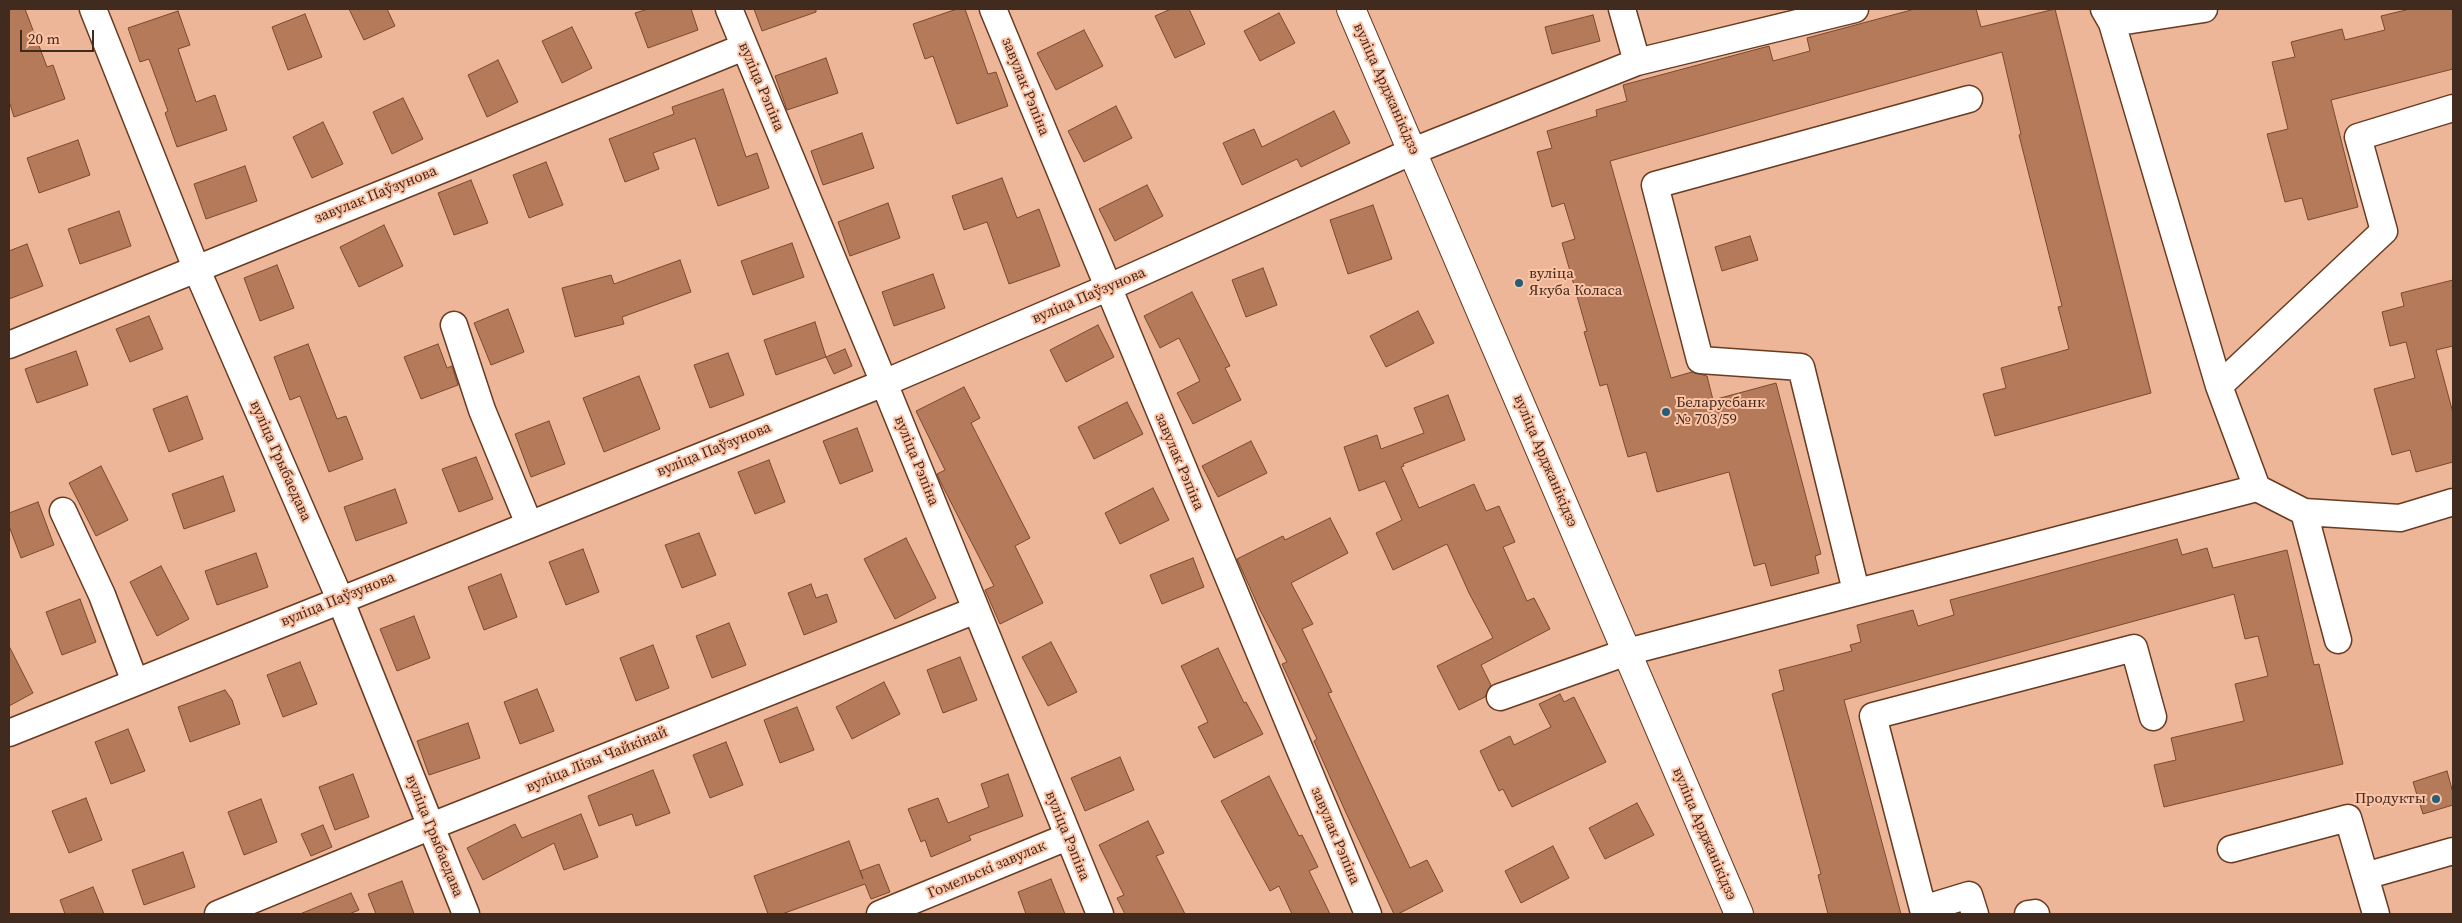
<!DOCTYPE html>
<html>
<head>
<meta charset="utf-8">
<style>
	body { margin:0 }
	#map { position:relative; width:2462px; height:923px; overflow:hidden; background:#eeb699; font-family:"Source Serif 4",serif }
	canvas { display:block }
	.frame { position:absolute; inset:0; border:10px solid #412b1f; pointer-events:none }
	.scale { position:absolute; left:20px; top:30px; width:74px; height:22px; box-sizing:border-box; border:2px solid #412b1f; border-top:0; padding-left:6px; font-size:15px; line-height:18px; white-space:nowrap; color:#412b1f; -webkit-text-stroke:4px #fcc3a6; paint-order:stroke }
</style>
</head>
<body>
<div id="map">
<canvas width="2462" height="923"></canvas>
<div class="frame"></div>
<div class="scale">20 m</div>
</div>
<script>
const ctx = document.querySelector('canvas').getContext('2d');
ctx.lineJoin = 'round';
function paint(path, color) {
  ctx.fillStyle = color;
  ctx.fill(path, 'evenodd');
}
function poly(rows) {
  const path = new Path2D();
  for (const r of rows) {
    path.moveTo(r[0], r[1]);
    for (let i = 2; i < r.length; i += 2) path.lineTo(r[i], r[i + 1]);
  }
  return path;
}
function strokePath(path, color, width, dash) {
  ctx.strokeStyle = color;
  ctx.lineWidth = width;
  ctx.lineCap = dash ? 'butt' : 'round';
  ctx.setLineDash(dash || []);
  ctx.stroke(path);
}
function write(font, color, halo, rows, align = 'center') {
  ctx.font = font + ' "Source Serif 4",serif';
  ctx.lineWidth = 4;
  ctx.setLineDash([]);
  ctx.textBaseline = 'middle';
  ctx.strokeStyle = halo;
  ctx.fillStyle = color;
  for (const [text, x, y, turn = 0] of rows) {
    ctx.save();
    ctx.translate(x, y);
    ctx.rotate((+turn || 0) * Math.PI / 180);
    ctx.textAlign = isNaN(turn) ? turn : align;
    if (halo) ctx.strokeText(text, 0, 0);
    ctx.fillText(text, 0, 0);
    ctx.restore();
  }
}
const building = poly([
	[9,9,25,9,47,67,53,65,65,99,14,117,9,101,9,9],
	[349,9,387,9,395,26,364,40,349,9],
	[648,9,691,9,698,30,648,48,635,13,648,9],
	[754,9,816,9,816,12,762,31,754,9],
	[957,9,965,9,988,74,996,72,1008,106,957,124,933,56,925,59,913,24,957,9],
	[1171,9,1189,9,1205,44,1175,58,1155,16,1171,9],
	[1915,9,1976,9,1981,27,2055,9,2151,393,1995,436,1983,394,2006,388,2001,368,2069,349,2058,307,2062,306,2019,135,2021,134,2002,52,1610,161,1671,378,1692,372,1707,376,1713,400,1776,383,1821,554,1815,556,1819,573,1771,586,1765,563,1754,566,1729,472,1657,492,1646,452,1628,457,1607,384,1600,386,1584,332,1587,331,1562,243,1575,239,1564,203,1552,207,1537,152,1552,148,1547,131,1597,116,1596,110,1627,101,1623,85,1769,46,1773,61,1810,51,1807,38,1915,9],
	[2410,9,2453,9,2453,69,2331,100,2358,207,2308,220,2302,198,2285,202,2267,134,2288,129,2272,62,2295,57,2291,42,2342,29,2345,40,2385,30,2381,16,2410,9],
	[178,11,190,45,178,49,196,102,215,95,227,130,177,147,165,113,168,111,149,59,140,62,128,28,178,11],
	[1279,13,1295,43,1260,61,1244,31,1279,13],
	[305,14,322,57,288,70,272,27,305,14],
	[1593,15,1600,41,1552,54,1545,27,1593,15],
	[572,27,592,68,562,83,542,41,572,27],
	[1084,30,1103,66,1056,90,1037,53,1084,30],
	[826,58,838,93,787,110,775,76,826,58],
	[498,60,518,102,487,117,468,75,498,60],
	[723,89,746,157,757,153,769,188,718,206,695,138,653,153,659,169,625,182,609,139,674,114,672,107,723,89],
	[403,98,423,139,392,154,373,112,403,98],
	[1116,106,1132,138,1084,162,1068,131,1116,106],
	[1334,111,1350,143,1301,167,1297,159,1242,185,1223,143,1254,129,1262,147,1334,111],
	[323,122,343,164,312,178,293,137,323,122],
	[862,133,874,168,823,185,811,151,862,133],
	[78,140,90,175,39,193,27,158,78,140],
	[546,162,563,205,529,218,513,175,546,162],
	[245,166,257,201,206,219,194,184,245,166],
	[1002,178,1017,218,1039,209,1060,266,1009,284,987,222,964,230,952,196,1002,178],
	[471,180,488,223,454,235,438,193,471,180],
	[1147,185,1163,216,1115,241,1099,209,1147,185],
	[888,203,900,238,850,256,838,222,888,203],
	[1373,205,1392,259,1348,274,1330,220,1373,205],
	[119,211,131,246,80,264,68,229,119,211],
	[384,225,403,266,359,287,340,247,384,225],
	[1750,236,1758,260,1722,271,1715,247,1750,236],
	[792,243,804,277,753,295,741,261,792,243],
	[27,244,43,286,9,299,9,251,27,244],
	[680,260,691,292,622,317,624,324,575,337,562,288,611,275,614,284,680,260],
	[277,265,294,308,260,321,244,278,277,265],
	[1263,268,1277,305,1246,317,1232,280,1263,268],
	[933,274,945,308,894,326,882,292,933,274],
	[2453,280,2453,346,2436,350,2453,413,2453,462,2416,472,2410,450,2392,455,2374,389,2415,378,2406,342,2390,346,2382,312,2404,306,2401,293,2453,280],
	[1192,292,1230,366,1225,368,1241,400,1193,424,1177,393,1200,381,1179,338,1160,348,1144,316,1192,292],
	[508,309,524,352,491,365,474,323,508,309],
	[1418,311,1434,343,1386,367,1370,336,1418,311],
	[149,316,163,349,130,362,116,329,149,316],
	[815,322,826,357,776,375,764,340,815,322],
	[1098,325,1114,357,1066,382,1050,350,1098,325],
	[308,344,337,419,346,416,363,459,329,472,300,396,290,400,274,357,308,344],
	[438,344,447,368,452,366,458,385,421,399,404,357,438,344],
	[845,349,852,366,834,374,826,357,845,349],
	[76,351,88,385,37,403,25,369,76,351],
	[728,353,744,395,710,408,694,365,728,353],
	[639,376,660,429,604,452,583,398,639,376],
	[964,387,980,418,971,423,1030,538,1015,546,1043,603,1000,624,985,590,994,586,942,485,937,474,945,470,916,411,964,387],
	[1448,395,1465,440,1403,464,1404,466,1401,467,1419,508,1474,484,1486,511,1499,506,1515,542,1503,547,1527,601,1534,598,1550,629,1481,665,1491,685,1485,697,1459,710,1437,666,1493,638,1469,593,1447,544,1393,570,1376,533,1402,520,1385,481,1359,491,1344,447,1377,435,1381,449,1424,433,1414,408,1448,395],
	[187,396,203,439,169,452,153,409,187,396],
	[1127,402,1143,434,1094,459,1078,427,1127,402],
	[549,421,565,464,531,477,515,434,549,421],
	[857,428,873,471,840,484,823,441,857,428],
	[1251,441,1267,473,1218,497,1202,466,1251,441],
	[476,457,493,499,459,512,442,469,476,457],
	[769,460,785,502,755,514,738,472,769,460],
	[101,466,128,520,96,536,69,483,101,466],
	[223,476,235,511,184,529,172,494,223,476],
	[1153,488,1169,520,1120,544,1105,513,1153,488],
	[395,489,407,523,356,541,344,507,395,489],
	[38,502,54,545,21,558,9,526,9,513,38,502],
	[1330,518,1348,553,1291,583,1313,624,1302,629,1332,692,1328,693,1410,868,1427,860,1443,891,1398,914,1394,914,1347,815,1314,741,1317,739,1282,664,1287,662,1260,610,1237,559,1283,536,1285,540,1330,518],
	[699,533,716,575,682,588,665,545,699,533],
	[906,538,936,598,895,619,864,559,906,538],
	[2177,539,2182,555,2207,548,2213,568,2287,550,2314,665,2319,664,2343,764,2164,807,2154,765,2176,760,2171,738,2244,721,2235,684,2268,676,2258,636,2245,639,2234,594,1844,700,1901,914,1828,914,1818,875,1821,874,1772,694,1784,690,1779,670,1852,651,1850,645,1861,642,1857,625,1913,610,1918,626,1954,615,1950,600,2177,539],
	[583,549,599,592,566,605,549,562,583,549],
	[256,553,268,587,217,605,205,571,256,553],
	[1193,558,1204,587,1162,604,1150,575,1193,558],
	[161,566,189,619,157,636,130,582,161,566],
	[501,574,517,617,484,630,468,587,501,574],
	[811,584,816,598,827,594,837,622,804,635,788,593,811,584],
	[80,599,96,642,62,655,46,612,80,599],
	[414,616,430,658,397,671,380,629,414,616],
	[729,623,746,665,712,678,696,636,729,623],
	[1051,642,1077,692,1048,706,1022,657,1051,642],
	[653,645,669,688,636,701,620,658,653,645],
	[9,646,33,693,9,706,9,646],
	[1218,648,1244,703,1246,702,1263,734,1214,758,1198,727,1208,722,1181,666,1218,648],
	[960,657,977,700,943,713,927,670,960,657],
	[300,662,317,704,283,717,267,675,300,662],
	[884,682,900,714,852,739,836,707,884,682],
	[537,689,554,731,520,744,504,702,537,689],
	[225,690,232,700,240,724,190,742,178,707,225,690],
	[1560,694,1564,702,1574,697,1606,762,1512,807,1503,789,1499,791,1480,751,1510,736,1514,745,1551,727,1539,704,1560,694],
	[797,707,814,750,780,763,764,720,797,707],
	[468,723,480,758,429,775,417,741,468,723],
	[128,729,145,771,111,784,95,742,128,729],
	[726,742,743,785,710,798,693,755,726,742],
	[1120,757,1134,790,1085,811,1071,778,1120,757],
	[653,770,670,813,636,826,632,814,599,826,588,796,653,770],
	[2447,771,2453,793,2453,805,2423,814,2413,782,2447,771],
	[353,774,369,817,335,830,319,787,353,774],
	[1008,774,1023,816,969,836,971,840,931,857,925,840,921,842,908,809,938,798,948,823,989,807,981,784,1008,774],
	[1269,776,1299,836,1302,835,1318,867,1309,871,1330,914,1292,914,1279,886,1270,891,1221,801,1269,776],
	[86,798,102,840,69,853,52,811,86,798],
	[261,799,277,842,244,855,228,812,261,799],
	[1637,803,1654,835,1605,859,1589,828,1637,803],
	[581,814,598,857,564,870,554,843,483,880,467,848,515,824,522,838,581,814],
	[1148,821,1164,853,1156,856,1185,914,1125,914,1117,898,1124,895,1099,845,1148,821],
	[323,825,332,847,311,856,301,834,323,825],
	[849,841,863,879,860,871,879,864,890,892,871,899,865,884,782,914,768,914,754,876,849,841],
	[1553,846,1569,878,1521,903,1505,871,1553,846],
	[183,852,195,887,144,905,132,870,183,852],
	[1051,879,1065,914,1026,914,1018,892,1051,879],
	[402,881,414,914,376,914,368,894,402,881],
	[93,887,104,914,65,914,60,900,93,887],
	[351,893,359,910,349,914,300,914,351,893]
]);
const minor = poly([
	[93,9,196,268,340,599,466,914],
	[729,9,884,383,1100,914],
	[993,9,1368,914],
	[1622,9,1637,62],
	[2112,23,2204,9],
	[454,325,482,410,529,524],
	[9,345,744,47],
	[2219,386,2384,231,2358,137,2453,108],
	[2257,488,2304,512,2338,640],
	[63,511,102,595,135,682],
	[2304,512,2400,518,2453,502],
	[1856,591,1801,367,1700,360,1655,185,1969,99],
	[1500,697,1627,652,2257,488,2219,386,2112,23,2104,9],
	[9,733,884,383,1107,288,1413,151,1637,62,1855,9],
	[2231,849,2348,818,2365,876],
	[218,914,429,827,976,610],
	[880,914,1067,837],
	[1975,914,1969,895,1923,909,1873,716,2134,648,2153,717],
	[2028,914,2035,913,2036,914],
	[2376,914,2365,876,2453,851]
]);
const major = poly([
	[1351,9,1739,914]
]);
const markers = [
	[1519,283,5,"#245f78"],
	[1666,412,5,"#245f78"],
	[2436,799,5,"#245f78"]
];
const streetNames = [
	["вуліца Рэпіна",761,87,67],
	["завулак Рэпіна",1025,87,68],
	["вуліца Арджанікідзэ",1386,89,66],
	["завулак Паўзунова",376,195,-22],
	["вуліца Паўзунова",1089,296,-23],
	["вуліца Паўзунова",714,450,-22],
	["вуліца Грыбаедава",280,461,66],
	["вуліца Рэпіна",916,461,68],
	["вуліца Арджанікідзэ",1545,461,67],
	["завулак Рэпіна",1179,462,67],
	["вуліца Паўзунова",338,600,-22],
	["вуліца Лізы Чайкінай",597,760,-22],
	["вуліца Арджанікідзэ",1704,834,67],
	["вуліца Грыбаедава",434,836,68],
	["вуліца Рэпіна",1067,836,68],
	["завулак Рэпіна",1335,836,67],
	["Гомельскі завулак",987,870,-23]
];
const poiNames = [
	["вуліца",1529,274],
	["Якуба Коласа",1529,291],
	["Беларусбанк",1676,403],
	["№ 703/59",1676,420],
	["Продукты",2426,799,"right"]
];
paint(building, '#b57a5a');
strokePath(building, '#79492f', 1);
strokePath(minor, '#693b21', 29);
strokePath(major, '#693b21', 30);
strokePath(minor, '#fff', 26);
strokePath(major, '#fff', 28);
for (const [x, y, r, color] of markers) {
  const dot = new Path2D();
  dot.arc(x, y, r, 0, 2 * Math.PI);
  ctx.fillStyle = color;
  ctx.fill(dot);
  strokePath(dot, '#fcc3a6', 2);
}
write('15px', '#412b1f', '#fcc3a6', streetNames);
write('15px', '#412b1f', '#fcc3a6', poiNames, 'left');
</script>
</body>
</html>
